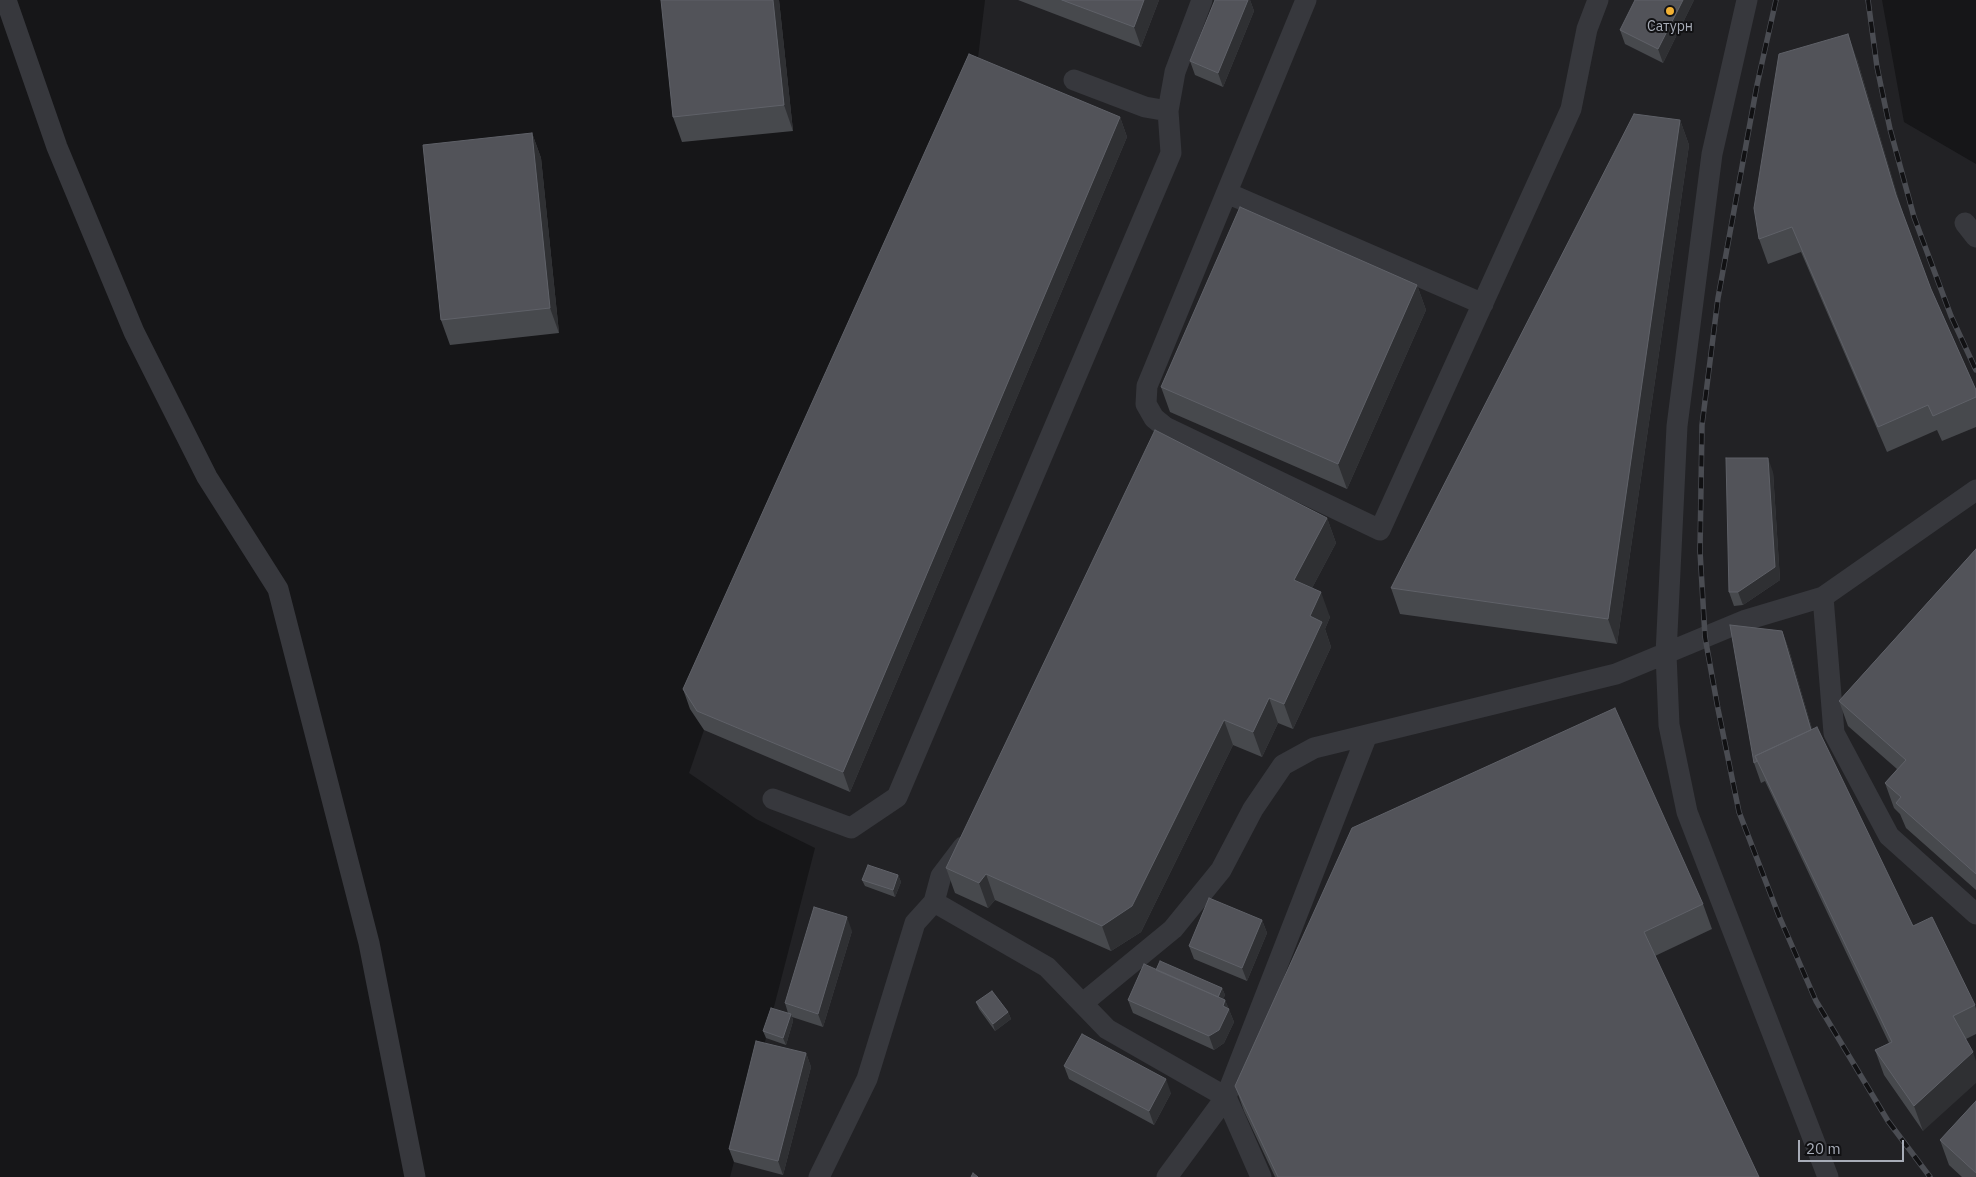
<!DOCTYPE html>
<html>
<head>
<meta charset="utf-8">
<style>
	body { margin:0 }
	#map { position:relative; width:1976px; height:1177px; overflow:hidden; background:#161618; font-family:"IBM Plex Sans",sans-serif }
	canvas { display:block }
	.scale { position:absolute; left:1798px; top:1140px; width:106px; height:22px; box-sizing:border-box; border:2px solid #a8adb8; border-top:0; padding-left:6px; font-size:15px; line-height:18px; white-space:nowrap; color:#a8adb8; -webkit-text-stroke:4px #111113; paint-order:stroke }
</style>
</head>
<body>
<div id="map">
<canvas width="1976" height="1177"></canvas>
<div class="scale">20 m</div>
</div>
<script>
const ctx = document.querySelector('canvas').getContext('2d');
ctx.lineJoin = 'round';
function paint(path, color) {
  ctx.fillStyle = color;
  ctx.fill(path, 'evenodd');
}
function poly(rows) {
  const path = new Path2D();
  for (const r of rows) {
    path.moveTo(r[0], r[1]);
    for (let i = 2; i < r.length; i += 2) path.lineTo(r[i], r[i + 1]);
  }
  return path;
}
function strokePath(path, color, width, dash) {
  ctx.strokeStyle = color;
  ctx.lineWidth = width;
  ctx.lineCap = dash ? 'butt' : 'round';
  ctx.setLineDash(dash || []);
  ctx.stroke(path);
}
function write(font, color, halo, rows, align = 'center') {
  ctx.font = font + ' "IBM Plex Sans",sans-serif';
  ctx.lineWidth = 4;
  ctx.setLineDash([]);
  ctx.textBaseline = 'middle';
  ctx.strokeStyle = halo;
  ctx.fillStyle = color;
  for (const [text, x, y, turn = 0] of rows) {
    ctx.save();
    ctx.translate(x, y);
    ctx.rotate((+turn || 0) * Math.PI / 180);
    ctx.textAlign = isNaN(turn) ? turn : align;
    if (halo) ctx.strokeText(text, 0, 0);
    ctx.fillText(text, 0, 0);
    ctx.restore();
  }
}
const built = poly([
	[985,0,1882,0,1904,122,1976,164,1976,1177,730,1177,815,848,756,819,689,773,704,730,976,74]
]);
const lane = poly([
	[6,0,57,147,134,332,207,477,278,589,369,943,415,1177],
	[1306,0,1147,386,1146,404,1154,418,1165,427,1380,530,1571,109,1587,29,1598,0],
	[1747,0,1712,154,1677,426,1666,654,1669,725,1687,812,1828,1177],
	[1074,80,1145,107,1168,111],
	[1227,193,1483,304],
	[1965,223,1976,237],
	[1976,490,1823,597,1834,733,1889,836,1976,914],
	[773,799,851,828,897,797,1171,153,1168,111,1175,72,1202,0],
	[934,902,941,876,963,847],
	[1083,1003,1173,929,1221,870,1253,809,1283,765,1314,748,1367,735],
	[819,1177,867,1079,915,923,934,902,1047,967,1107,1029,1226,1097,1261,1177],
	[1167,1177,1226,1097,1367,735,1616,674,1746,620,1823,597]
]);
const rail = poly([
	[1776,0,1757,85,1718,298,1702,425,1700,551,1705,637,1718,709,1739,812,1779,916,1816,1001,1888,1121,1930,1177],
	[1868,0,1877,67,1890,129,1914,217,1951,316,1976,370]
]);
const wall = poly([
	[779,0,793,131,682,142,673,117],
	[1018,0,1159,0,1141,47],
	[1215,0,1250,0,1254,11,1223,87,1195,75,1190,61],
	[1694,0,1663,63,1625,44,1620,30],
	[1857,59,1903,215,1931,289,1976,390,1976,427,1942,441,1937,430,1887,452,1801,252,1768,264,1759,239],
	[1120,117,1127,137,850,792,704,730,690,709,683,689],
	[1680,120,1689,145,1617,644,1400,614,1391,588],
	[532,133,541,158,559,333,450,345,441,320],
	[1417,285,1426,310,1347,489,1170,412,1161,387],
	[1773,472,1780,580,1743,605,1734,606,1729,592],
	[1327,518,1336,543,1312,588,1330,617,1325,629,1331,647,1293,729,1278,723,1262,757,1233,745,1141,932,1111,951,995,900,988,908,955,893,946,868],
	[1976,549,1976,890,1906,828,1900,814,1894,808,1885,783,1897,769,1848,726,1839,701],
	[1782,631,1789,650,1812,729,1913,926,1975,1005,1976,1009,1976,1034,1966,1039,1923,1131,1884,1075,1875,1050,1889,1043,1765,781,1761,783,1754,763],
	[898,875,901,882,895,897,865,886,862,880],
	[1703,904,1712,929,1655,956,1759,1177,1275,1177,1244,1111,1235,1086],
	[1262,920,1267,933,1247,981,1194,959,1189,946],
	[852,931,823,1027,792,1017,793,1021,786,1045,766,1038,763,1031,788,1013,785,1003],
	[1156,970,1222,988,1225,995,1223,999,1225,1000,1234,1022,1224,1043,1214,1050,1133,1013,1128,1000],
	[976,1002,1008,1012,1011,1019,995,1031,979,1009],
	[806,1053,811,1067,783,1175,734,1162,729,1149],
	[1064,1066,1171,1093,1154,1125,1069,1079],
	[1976,1101,1976,1177,1962,1177,1949,1165,1940,1140]
]);
const shadedWall = poly([
	[773,0,779,0,793,131,784,105],
	[1144,0,1159,0,1141,47,1134,27],
	[1248,0,1250,0,1254,11,1223,87,1218,73],
	[1683,0,1694,0,1663,63,1658,49],
	[1848,34,1857,59,1905,220,1896,195],
	[1120,117,1127,137,850,792,843,772],
	[1680,120,1689,145,1617,644,1608,619],
	[532,133,541,158,559,333,550,308],
	[1417,285,1426,310,1347,489,1338,464],
	[1768,458,1773,472,1780,580,1743,605,1738,592],
	[1327,518,1336,543,1303,605,1294,580],
	[1321,592,1330,617,1325,629,1331,647,1293,729,1284,704,1310,616],
	[1782,631,1789,650,1820,755,1813,735],
	[1269,698,1278,723,1262,757,1253,732],
	[1224,720,1233,745,1141,932,1111,951,1102,926],
	[986,874,995,900,988,908,979,883],
	[898,875,901,882,895,897,893,890],
	[847,917,852,931,823,1027,818,1014],
	[1262,920,1267,933,1247,981,1242,968],
	[1222,988,1225,995,1220,1006,1218,999],
	[1225,1000,1234,1022,1224,1043,1214,1050,1209,1036],
	[1008,1012,1011,1019,995,1031,993,1024],
	[791,1014,793,1021,786,1045,783,1038],
	[1973,1052,1976,1061,1976,1083,1923,1131,1914,1106],
	[806,1053,811,1067,783,1175,778,1161],
	[1166,1079,1171,1093,1154,1125,1149,1111]
]);
const building = poly([
	[661,0,773,0,784,105,673,117,661,0],
	[1062,0,1144,0,1134,27,1062,0],
	[1215,0,1248,0,1218,73,1190,61,1215,0],
	[1635,0,1683,0,1658,49,1620,30,1635,0],
	[1848,34,1896,195,1931,289,1976,390,1976,397,1933,416,1928,405,1878,427,1792,227,1759,239,1754,208,1779,54,1848,34],
	[969,54,1120,117,843,772,697,711,683,689,969,54],
	[1634,114,1680,120,1608,619,1391,588,1634,114],
	[532,133,550,308,441,320,423,145,532,133],
	[1240,207,1417,285,1338,464,1161,387,1240,207],
	[1155,430,1327,518,1294,580,1321,592,1310,616,1322,622,1284,704,1269,698,1253,732,1224,720,1132,906,1102,926,986,874,979,883,946,868,1155,430],
	[1726,458,1768,458,1775,567,1738,592,1729,592,1726,458],
	[1976,549,1976,874,1896,803,1901,797,1885,783,1906,760,1839,701,1976,549],
	[1730,625,1782,631,1811,730,1755,756,1757,761,1754,763,1730,625],
	[1615,708,1703,904,1644,932,1759,1177,1278,1177,1235,1086,1352,828,1615,708],
	[1817,727,1913,926,1932,917,1975,1005,1953,1016,1973,1052,1914,1106,1875,1050,1892,1042,1755,756,1817,727],
	[868,865,898,875,893,890,862,880,868,865],
	[1209,898,1262,920,1242,968,1189,946,1209,898],
	[814,907,847,917,818,1014,785,1003,814,907],
	[1160,961,1222,988,1218,997,1156,970,1160,961],
	[1144,964,1225,1000,1223,1006,1229,1009,1219,1030,1209,1036,1128,1000,1144,964],
	[992,991,1008,1012,993,1024,976,1002,992,991],
	[771,1008,791,1014,783,1038,763,1031,771,1008],
	[1082,1034,1166,1079,1149,1111,1064,1066,1082,1034],
	[756,1041,806,1053,778,1161,729,1149,756,1041],
	[1976,1101,1976,1173,1940,1140,1976,1101],
	[973,1173,978,1177,971,1177,973,1173]
]);
const markers = [
	[1670,11,5,"#f2b134"]
];
const poiNames = [
	["Сатурн",1670,27]
];
paint(built, '#222225');
strokePath(lane, '#37383d', 21);
strokePath(rail, '#4a4c52', 5.5);
strokePath(rail, '#111113', 4, [11]);
paint(wall, '#47494d');
paint(shadedWall, '#2f3033');
paint(building, '#525359');
strokePath(building, '#5f6168', 1);
for (const [x, y, r, color] of markers) {
  const dot = new Path2D();
  dot.arc(x, y, r, 0, 2 * Math.PI);
  ctx.fillStyle = color;
  ctx.fill(dot);
  strokePath(dot, '#111113', 2);
}
write('14px', '#a8adb8', '#111113', poiNames);
</script>
</body>
</html>
